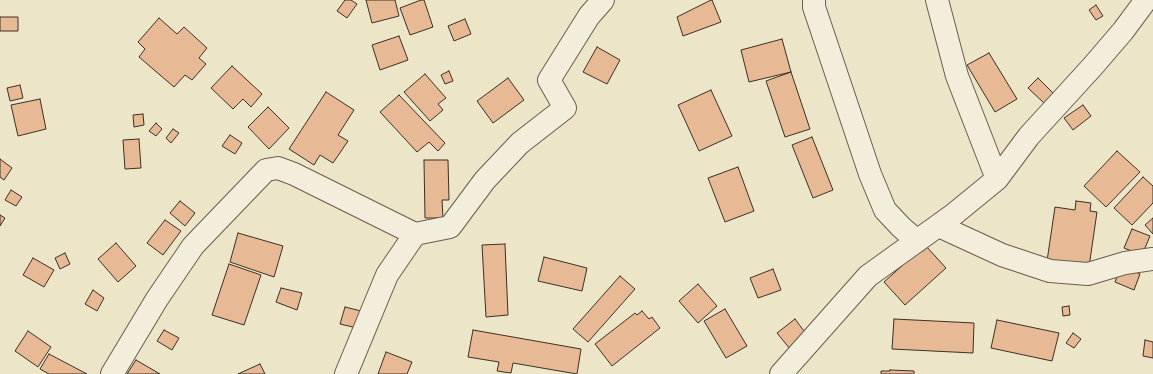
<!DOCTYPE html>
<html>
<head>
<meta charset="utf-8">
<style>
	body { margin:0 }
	canvas { display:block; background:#ede5c8 }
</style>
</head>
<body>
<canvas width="1153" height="374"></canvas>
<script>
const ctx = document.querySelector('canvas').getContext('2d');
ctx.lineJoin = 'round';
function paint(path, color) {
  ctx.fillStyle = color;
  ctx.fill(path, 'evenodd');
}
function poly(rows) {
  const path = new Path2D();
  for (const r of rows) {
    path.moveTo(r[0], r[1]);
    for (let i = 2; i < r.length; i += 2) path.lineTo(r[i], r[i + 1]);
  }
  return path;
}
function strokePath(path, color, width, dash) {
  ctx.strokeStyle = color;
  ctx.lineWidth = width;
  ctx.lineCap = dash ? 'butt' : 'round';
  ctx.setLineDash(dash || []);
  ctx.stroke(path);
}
const building = poly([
	[345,0,351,0,357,4,347,18,337,11,345,0],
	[366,0,395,0,399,16,372,23,366,0],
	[421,0,424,0,433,27,410,35,400,8,421,0],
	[711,0,712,0,721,22,683,36,677,17,711,0],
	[1096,5,1103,16,1096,20,1089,10,1096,5],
	[0,17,18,17,18,31,0,31,0,17],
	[159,18,177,34,184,27,207,48,199,58,206,64,192,80,185,75,174,87,139,57,145,49,138,42,159,18],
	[465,19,471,34,454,41,448,26,465,19],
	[399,36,408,60,380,70,372,45,399,36],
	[782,39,791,72,749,82,741,50,782,39],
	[597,47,620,60,607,84,583,72,597,47],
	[989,53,1017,99,995,112,967,65,989,53],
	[232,66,262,94,251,107,243,99,233,109,211,88,232,66],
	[449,71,453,81,445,84,441,75,449,71],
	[791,72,810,129,785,137,766,81,791,72],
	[425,74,446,98,438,104,443,110,430,121,404,92,425,74],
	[508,78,524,100,493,123,477,101,508,78],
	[1038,78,1053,93,1044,103,1028,88,1038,78],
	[20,85,23,98,10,101,7,88,20,85],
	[711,90,732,136,699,151,678,105,711,90],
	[326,92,354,110,338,135,348,141,333,163,320,155,314,165,289,149,326,92],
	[399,95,445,143,438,151,429,142,417,152,380,112,399,95],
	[40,99,46,129,18,136,11,105,40,99],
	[1083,105,1091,116,1073,130,1064,118,1083,105],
	[268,107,289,128,269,149,248,127,268,107],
	[143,114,144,125,134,127,133,115,143,114],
	[156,123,162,129,156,136,149,131,156,123],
	[173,129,179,133,171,143,166,138,173,129],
	[230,135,242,143,235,154,222,146,230,135],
	[812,137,833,190,813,198,792,145,812,137],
	[139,139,141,168,125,169,123,140,139,139],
	[1117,151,1140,172,1106,207,1084,186,1117,151],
	[0,159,12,168,4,180,0,177,0,159],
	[424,160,448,160,449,200,442,200,443,218,425,218,424,160],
	[738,167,754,211,725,222,708,178,738,167],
	[1143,177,1153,186,1153,203,1132,225,1114,208,1143,177],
	[11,190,22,197,16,206,5,200,11,190],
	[180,201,195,213,185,226,170,213,180,201],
	[1076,201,1091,203,1090,211,1097,212,1089,267,1047,261,1055,207,1075,210,1076,201],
	[0,215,5,218,0,226,0,215],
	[1153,218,1153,234,1145,225,1153,218],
	[165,220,181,231,163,255,147,243,165,220],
	[1132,229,1150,236,1142,255,1124,248,1132,229],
	[238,233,283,246,274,277,230,262,238,233],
	[116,243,136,266,118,282,98,259,116,243],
	[505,244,508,315,486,317,482,245,505,244],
	[925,245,946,268,905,305,884,282,925,245],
	[65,253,70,264,60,269,55,258,65,253],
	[544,257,587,268,582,291,538,281,544,257],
	[33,258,54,270,44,287,23,275,33,258],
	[229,264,261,275,244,325,212,315,229,264],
	[1121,266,1140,274,1134,290,1115,282,1121,266],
	[773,269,781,290,758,298,750,278,773,269],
	[620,276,635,289,588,342,573,329,620,276],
	[698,284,717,306,698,323,679,301,698,284],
	[281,288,302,293,297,310,276,302,281,288],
	[93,290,104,298,97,311,85,304,93,290],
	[1069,306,1070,315,1063,316,1062,307,1069,306],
	[345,307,361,311,357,328,340,324,345,307],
	[725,309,747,346,726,358,704,321,725,309],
	[642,311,649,319,652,317,660,328,612,366,595,344,635,313,637,315,642,311],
	[795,319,807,335,790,349,777,333,795,319],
	[894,319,974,323,973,353,892,349,894,319],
	[997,320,1059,333,1052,361,991,348,997,320],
	[164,330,179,338,172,350,157,341,164,330],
	[473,330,581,349,577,374,513,363,511,373,497,371,499,362,468,357,473,330],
	[28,331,51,347,38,367,15,351,28,331],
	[1073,333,1081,339,1074,348,1066,343,1073,333],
	[1145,340,1153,342,1153,358,1143,356,1145,340],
	[386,352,412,362,407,374,378,374,386,352],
	[49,354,87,374,49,374,40,369,49,354],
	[136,360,160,374,127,374,136,360],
	[260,364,265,374,238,374,260,364],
	[890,370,914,371,914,374,881,374,881,371,890,371,890,370]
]);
const minor = poly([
	[814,0,814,7,870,174,885,210,901,227,917,241],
	[937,0,957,76,997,179],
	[939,226,1002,255,1050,271,1088,274,1125,263,1153,259],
	[112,374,157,299,193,246,266,170,278,168,294,174,415,234],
	[346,374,387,275,415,234,450,227,485,180,520,143,565,108,549,80,589,16,603,0],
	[781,374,868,276,953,215,997,179,1029,136,1093,66,1123,31,1146,0]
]);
paint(building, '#e7b994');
strokePath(building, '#3c3025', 1);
strokePath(minor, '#685d4e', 24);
strokePath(minor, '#f3eedb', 22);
</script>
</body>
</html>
